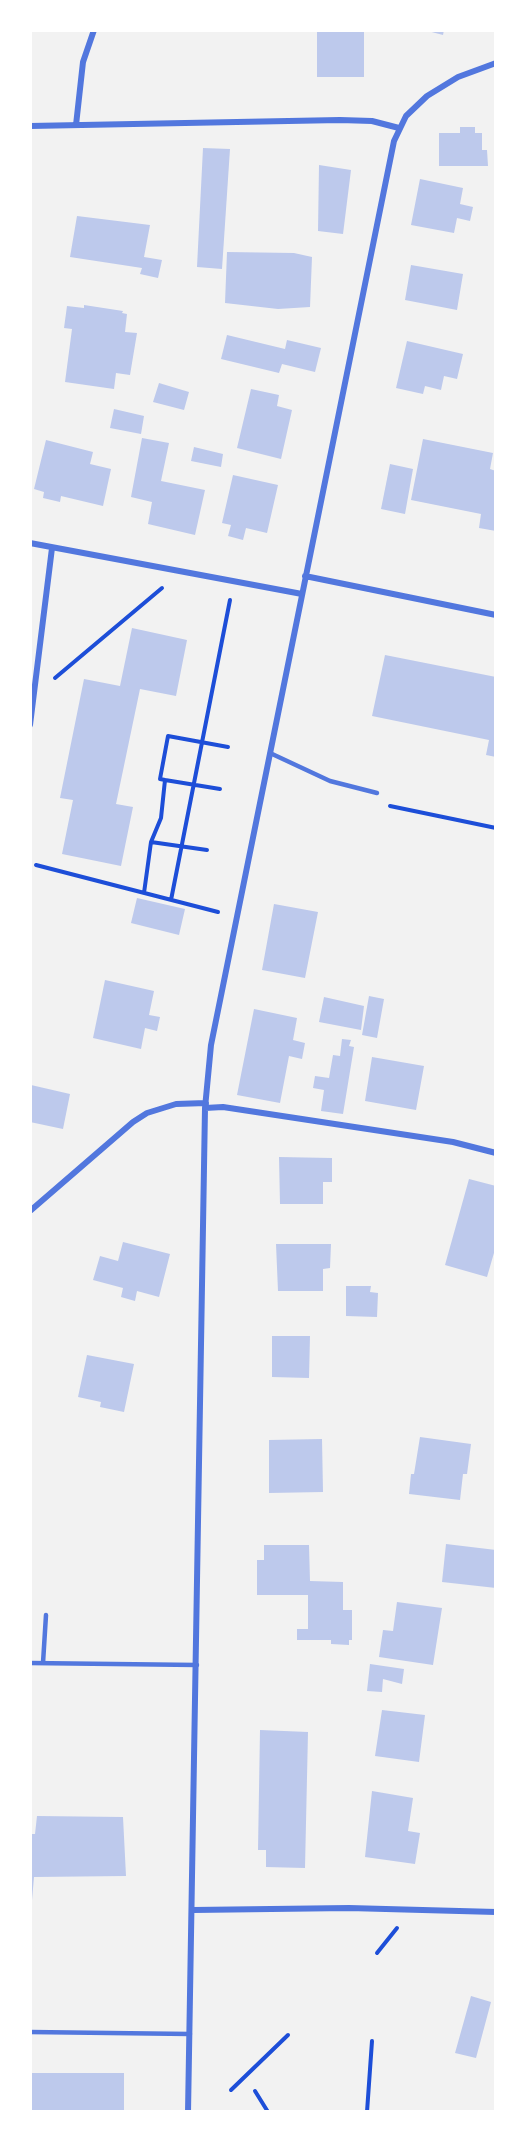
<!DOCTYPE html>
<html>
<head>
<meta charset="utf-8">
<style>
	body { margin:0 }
	#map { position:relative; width:526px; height:2142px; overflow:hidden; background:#f2f2f2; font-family:"Crimson Pro",serif }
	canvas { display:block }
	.frame { position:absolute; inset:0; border:32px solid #fff; pointer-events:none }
</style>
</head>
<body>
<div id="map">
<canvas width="526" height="2142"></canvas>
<div class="frame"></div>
</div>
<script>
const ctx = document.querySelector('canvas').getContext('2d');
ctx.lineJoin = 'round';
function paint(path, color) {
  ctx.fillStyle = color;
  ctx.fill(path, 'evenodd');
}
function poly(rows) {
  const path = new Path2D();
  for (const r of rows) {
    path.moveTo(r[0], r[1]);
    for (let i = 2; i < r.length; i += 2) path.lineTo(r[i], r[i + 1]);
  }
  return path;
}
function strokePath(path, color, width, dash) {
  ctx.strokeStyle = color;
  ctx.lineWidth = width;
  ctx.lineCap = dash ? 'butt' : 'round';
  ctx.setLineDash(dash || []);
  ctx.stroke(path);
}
const building = poly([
	[317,30,364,30,364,77,317,77],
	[424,30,444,30,443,35],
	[460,127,475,127,475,133,482,133,482,150,487,150,488,166,439,166,439,133,460,133],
	[203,148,230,149,222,269,197,267],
	[319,165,351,170,343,234,318,231],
	[420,179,463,188,460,204,473,207,470,221,457,218,454,233,411,225],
	[77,216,150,225,144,257,162,260,158,278,140,274,142,268,70,257],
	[227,252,294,253,312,257,310,307,278,309,225,303],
	[411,265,463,274,457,310,405,300],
	[84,305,123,311,122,313,127,314,125,332,137,333,130,375,116,373,114,389,65,382,72,329,64,328,67,306,84,308],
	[227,335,285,349,287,340,321,348,315,372,282,364,279,373,221,359],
	[407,341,463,354,457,379,444,376,441,390,425,386,423,394,396,388],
	[159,383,189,392,184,410,153,402],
	[251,389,279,395,277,406,292,410,281,459,237,448],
	[114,409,144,416,141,434,110,428],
	[142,438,169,443,161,481,205,490,195,535,148,524,152,502,131,497],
	[423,439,493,453,490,469,496,471,496,531,479,528,481,514,411,500],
	[46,440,93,452,90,464,111,469,103,506,61,496,60,502,43,498,44,492,34,489],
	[194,447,223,454,221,467,191,461],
	[390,464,413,469,405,514,381,509],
	[233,475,278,485,267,533,246,528,243,540,228,536,231,525,222,523],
	[132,628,187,640,176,696,140,689,116,804,133,807,121,866,62,854,73,800,60,798,84,679,120,686],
	[385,655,496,677,496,757,486,755,489,740,372,716],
	[137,898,185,909,179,935,131,923],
	[274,904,318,912,305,978,262,970],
	[105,980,154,991,149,1015,160,1017,157,1031,145,1028,141,1049,93,1038],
	[369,996,384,999,377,1038,362,1035],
	[324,997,364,1006,361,1030,319,1022],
	[254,1009,297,1018,293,1040,305,1043,302,1059,289,1056,280,1103,237,1095],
	[342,1039,351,1040,349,1046,354,1047,343,1114,321,1111,324,1090,313,1088,315,1076,329,1078,333,1055,340,1056],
	[372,1057,424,1066,416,1110,365,1101],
	[31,1085,70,1094,63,1129,30,1122],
	[279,1157,332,1158,332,1182,323,1182,323,1204,280,1204],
	[469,1179,496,1186,496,1246,487,1277,445,1265],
	[123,1242,170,1254,159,1297,137,1291,135,1301,121,1297,123,1288,93,1280,100,1256,118,1261],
	[276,1244,331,1244,330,1268,323,1269,323,1291,278,1291],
	[346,1286,371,1286,370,1292,378,1293,377,1317,346,1316],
	[272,1336,310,1336,309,1378,272,1377],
	[87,1355,134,1364,124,1412,100,1407,101,1402,78,1397],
	[420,1437,471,1444,467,1474,463,1474,460,1500,409,1494,411,1474,414,1474],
	[322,1439,323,1492,269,1493,269,1440],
	[446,1544,496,1550,496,1588,442,1582],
	[264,1545,309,1545,310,1581,343,1582,343,1610,352,1610,352,1640,349,1640,349,1645,331,1644,331,1640,297,1640,297,1629,308,1629,308,1595,257,1595,257,1560,264,1560],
	[397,1602,442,1608,433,1665,379,1657,383,1630,393,1631],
	[370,1664,404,1669,402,1684,383,1679,382,1692,367,1691],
	[382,1710,425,1715,419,1762,375,1756],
	[260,1730,308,1732,305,1868,266,1867,266,1850,258,1850],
	[372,1791,413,1798,408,1831,420,1833,415,1864,365,1857],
	[37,1816,123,1817,126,1876,34,1877,32,1900,30,1900,30,1834,35,1834],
	[471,1996,491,2002,476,2058,455,2053],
	[30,2073,124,2073,124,2112,30,2112]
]);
const path = poly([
	[55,678,162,588],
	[165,780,220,789],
	[390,806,496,828],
	[151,842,161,818,165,780,160,779,168,736,228,747],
	[36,865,218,912],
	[144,893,151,842,207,850],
	[171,900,230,600],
	[377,1953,397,1928],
	[231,2090,288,2035],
	[255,2091,268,2112],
	[367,2112,372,2041]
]);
const service = poly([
	[270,753,330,781,377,793],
	[30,1663,197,1665],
	[43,1663,46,1615],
	[30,2032,190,2034]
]);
const minor = poly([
	[76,125,83,62,94,30],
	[30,126,340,120,372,121,399,128],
	[30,543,302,594],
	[305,576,496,615],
	[30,725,52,548],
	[205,1108,223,1107,453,1142,496,1153],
	[30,1211,133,1122,147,1113,176,1104,206,1103],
	[193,1910,349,1908,496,1912],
	[188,2112,205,1108,211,1045,394,141,406,116,427,96,458,77,496,63]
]);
paint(building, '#bdc9ec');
strokePath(path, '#1d4ed8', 4);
strokePath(service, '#5277de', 4.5);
strokePath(minor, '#5277de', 6);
</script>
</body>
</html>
